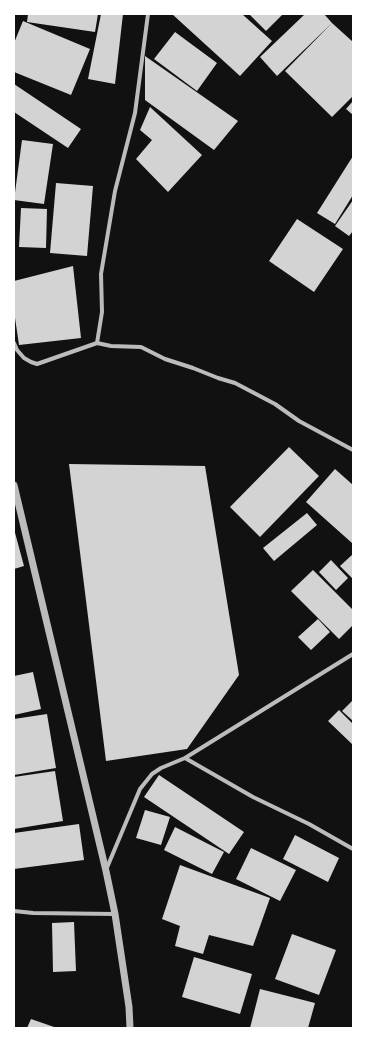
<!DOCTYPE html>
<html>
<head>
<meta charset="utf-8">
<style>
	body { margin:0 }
	#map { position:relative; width:367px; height:1042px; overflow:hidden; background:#111; font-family:Arial,sans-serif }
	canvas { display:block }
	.frame { position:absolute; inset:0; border:15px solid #fff; pointer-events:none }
</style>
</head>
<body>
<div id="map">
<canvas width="367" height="1042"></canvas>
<div class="frame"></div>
</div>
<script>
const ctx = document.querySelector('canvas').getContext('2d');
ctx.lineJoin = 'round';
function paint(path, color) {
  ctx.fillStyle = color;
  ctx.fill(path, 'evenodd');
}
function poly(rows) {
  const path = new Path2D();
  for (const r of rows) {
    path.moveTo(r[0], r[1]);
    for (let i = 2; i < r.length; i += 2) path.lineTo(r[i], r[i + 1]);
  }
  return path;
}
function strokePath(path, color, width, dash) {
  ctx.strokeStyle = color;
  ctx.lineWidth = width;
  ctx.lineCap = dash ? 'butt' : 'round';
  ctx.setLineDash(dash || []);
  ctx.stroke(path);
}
const building = poly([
	[28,14,98,14,95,32,27,22],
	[101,14,123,14,115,84,88,79],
	[172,14,242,14,272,41,240,76],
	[249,14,283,14,266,31],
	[305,14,324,14,332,23,277,76,260,57],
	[23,21,90,49,71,95,14,72,14,43],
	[332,23,353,42,353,96,332,117,285,71],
	[175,32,217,63,197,91,154,59],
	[145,56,238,121,214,150,145,100],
	[14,84,81,129,68,148,14,112],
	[353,101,353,115,346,109],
	[150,107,202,155,168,192,136,159,152,140,140,130],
	[22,140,53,144,44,204,14,200],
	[353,156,353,195,335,224,317,213],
	[56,183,93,186,87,256,50,253],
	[353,200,353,231,349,236,335,226],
	[21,208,47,209,46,248,19,247],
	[297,219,343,249,314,292,269,261],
	[73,266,81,338,19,345,14,311,14,281],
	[289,447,319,476,260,537,230,507],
	[69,464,205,466,239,675,187,749,106,761],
	[335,469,353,485,353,541,352,543,306,502],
	[307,513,317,525,274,561,263,548],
	[14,529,24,566,14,569],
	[353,554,353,579,340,566],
	[331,560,348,578,336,590,319,572],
	[313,570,353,610,353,625,339,639,291,591],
	[318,619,330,632,311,650,298,637],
	[33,672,41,709,14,715,14,676],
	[353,700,353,721,342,711],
	[339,710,353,724,353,745,328,721],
	[47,714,56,768,14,775,14,719],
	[55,771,63,821,14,829,14,777],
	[159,775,244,832,229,854,144,797],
	[145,810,170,817,161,845,136,838],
	[79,824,84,860,14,869,14,833],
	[175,827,224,852,212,874,164,850],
	[295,835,339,858,328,882,283,859],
	[251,848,296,870,280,901,236,879],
	[180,865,270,898,253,946,209,935,203,954,175,946,180,926,162,919],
	[74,922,76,971,53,972,52,923],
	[292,934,336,950,319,995,275,979],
	[194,957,252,974,240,1014,182,997],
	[260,989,315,1003,308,1028,250,1028],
	[31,1019,57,1028,27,1028]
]);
const minor = poly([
	[14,343,17,350,24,358,31,362,37,364,97,343,111,346,141,347,165,359,193,368,218,378,235,383,275,404,299,421,353,450],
	[97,343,102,312,101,274,115,191,135,113,148,14],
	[185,758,253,797,309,824,353,849],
	[106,870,140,789,152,774,161,768,185,758,353,654],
	[14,911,33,913,115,914]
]);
const tertiary = poly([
	[14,485,106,871,115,914,129,1007,130,1028]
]);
paint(building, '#d3d3d3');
strokePath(minor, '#bcbcbc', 4);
strokePath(tertiary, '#bcbcbc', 7);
</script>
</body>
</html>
